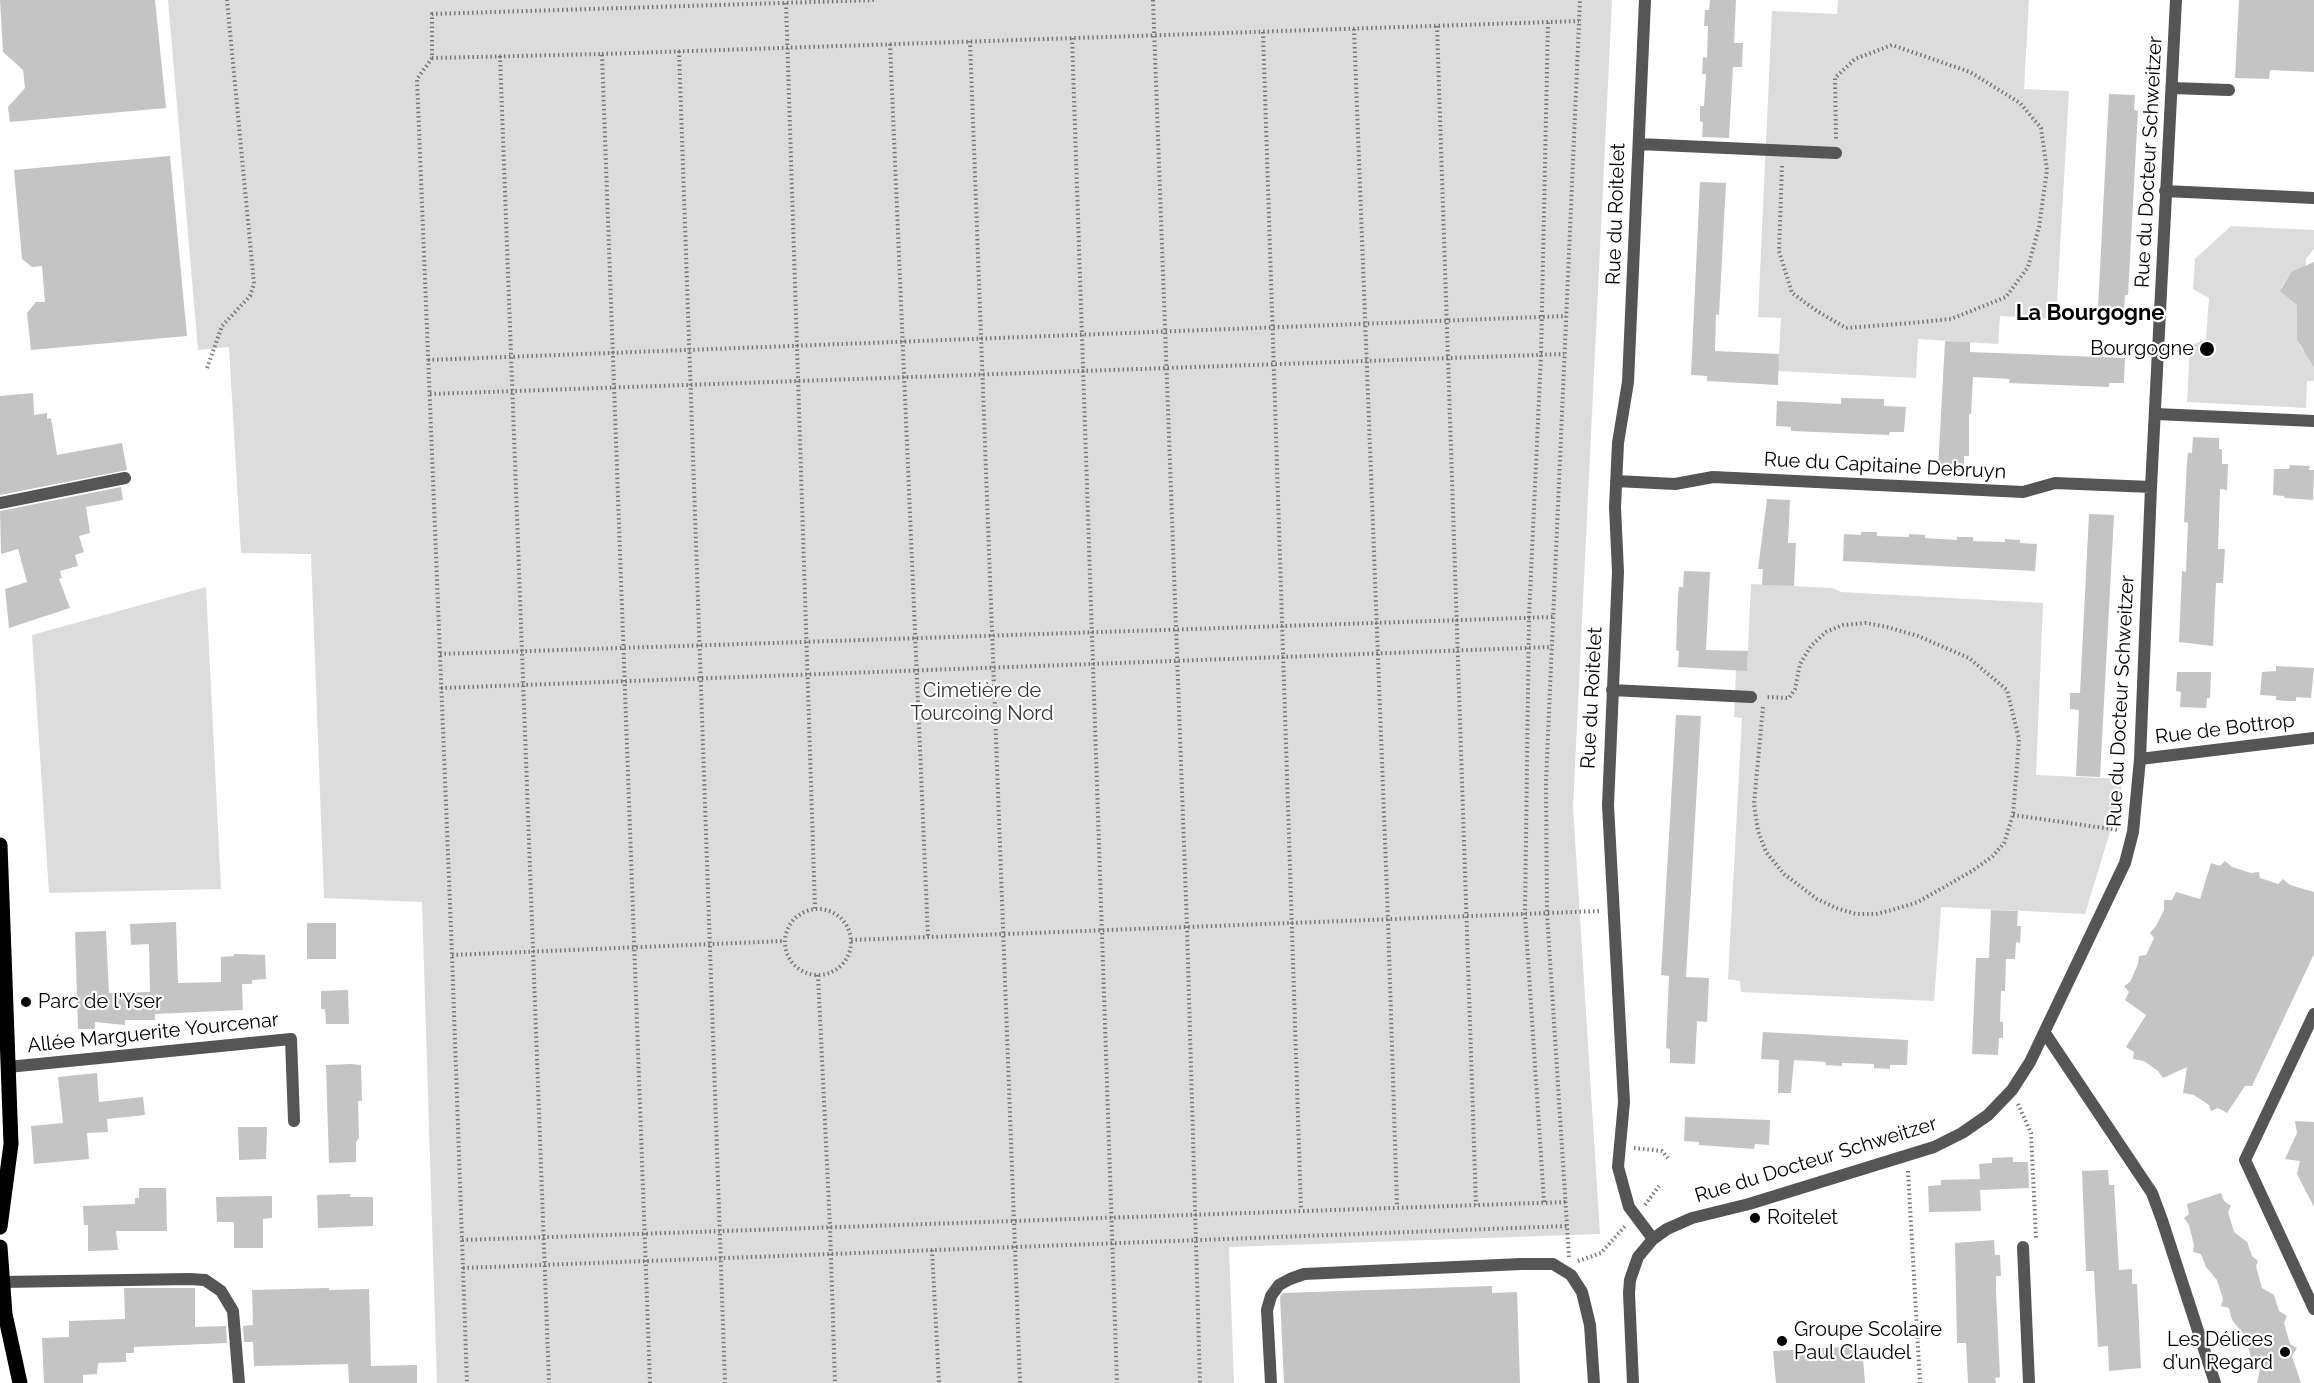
<!DOCTYPE html>
<html>
<head>
<meta charset="utf-8">
<style>
	body { margin:0 }
	canvas { display:block; background:#fff }
</style>
</head>
<body>
<canvas width="2314" height="1383"></canvas>
<script>
const ctx = document.querySelector('canvas').getContext('2d');
ctx.lineJoin = 'round';
function paint(path, color) {
  ctx.fillStyle = color;
  ctx.fill(path, 'evenodd');
}
function poly(rows) {
  const path = new Path2D();
  for (const r of rows) {
    if (r.length === 3) {
      path.moveTo(r[0] + r[2], r[1]);
      path.arc(r[0], r[1], r[2], 0, 2 * Math.PI);
      continue;
    }
    path.moveTo(r[0], r[1]);
    for (let i = 2; i < r.length; i += 2) path.lineTo(r[i], r[i + 1]);
  }
  return path;
}
function strokePath(path, color, width, dash) {
  ctx.strokeStyle = color;
  ctx.lineWidth = width;
  ctx.lineCap = dash ? 'butt' : 'round';
  ctx.setLineDash(dash || []);
  ctx.stroke(path);
}
function write(font, color, halo, rows, align = 'center') {
  ctx.font = font + ' Raleway,sans-serif';
  ctx.lineWidth = 4.5;
  ctx.setLineDash([]);
  ctx.textBaseline = 'middle';
  ctx.strokeStyle = halo;
  ctx.fillStyle = color;
  for (const [text, x, y, turn = 0] of rows) {
    ctx.save();
    ctx.translate(x, y);
    ctx.rotate((+turn || 0) * Math.PI / 180);
    ctx.textAlign = isNaN(turn) ? turn : align;
    if (halo) ctx.strokeText(text, 0, 0);
    ctx.fillText(text, 0, 0);
    ctx.restore();
  }
}
const green = poly([
	[168,0,1612,0,1573,807,1600,1234,1229,1247,1234,1383,437,1383,422,902,324,898,311,554,241,553,229,347,198,350],
	[1838,0,2029,0,2024,89,2069,91,2056,319,2000,316,1998,344,1918,339,1916,378,1778,371,1781,318,1758,317,1772,11,1837,14],
	[2231,226,2314,230,2314,249,2306,259,2306,269,2291,272,2281,288,2282,292,2297,298,2297,340,2303,351,2314,355,2314,381,2307,381,2306,408,2187,402,2190,346,2206,339,2209,298,2193,289,2195,259],
	[1751,584,1832,588,1841,592,2043,603,2036,775,2122,779,2120,799,2085,914,1941,907,1934,1001,1741,992,1740,981,1728,979,1742,718,1734,717,1736,670,1747,670],
	[206,587,221,889,49,893,32,635]
]);
const building = poly([
	[0,0,155,0,166,108,10,122,8,107,25,88,23,70,3,52],
	[1710,0,1736,0,1734,43,1743,43,1742,67,1733,67,1729,138,1702,137,1703,122,1700,121,1700,106,1704,106,1706,74,1702,74,1703,57,1707,58,1708,26,1704,26,1705,10,1709,10],
	[2239,0,2314,0,2314,72,2270,70,2269,79,2235,78],
	[2109,94,2135,95,2134,110,2138,111,2128,295,2125,295,2124,309,2098,308],
	[170,156,187,336,31,350,27,313,36,302,45,302,42,266,32,267,22,259,14,170],
	[1700,182,1726,183,1719,315,1716,314,1715,351,1779,354,1778,385,1707,381,1707,376,1691,375],
	[2314,262,2314,367,2297,340,2297,305,2280,291,2291,272],
	[1945,341,1970,342,1970,352,2125,358,2124,383,2109,383,2109,387,2009,383,2010,379,1973,377,1971,414,1969,414,1969,456,1964,456,1964,471,1938,469],
	[33,393,34,415,47,413,47,419,51,418,57,455,122,443,127,470,0,495,0,396],
	[1841,398,1884,399,1884,406,1906,407,1904,432,1890,432,1889,435,1791,431,1791,427,1776,426,1777,401,1841,404],
	[2193,437,2219,438,2219,449,2222,449,2222,464,2228,464,2227,490,2220,489,2218,549,2225,549,2223,583,2216,583,2213,646,2179,642,2182,571,2186,572,2188,523,2184,522,2187,462,2188,453,2192,453],
	[2290,465,2310,466,2309,470,2314,470,2313,500,2285,498,2284,496,2273,495,2274,469,2289,469],
	[121,487,123,500,86,507,90,533,79,536,84,552,75,555,78,566,60,571,62,578,59,579,70,608,9,628,5,589,27,582,18,549,1,554,0,511],
	[1767,499,1790,500,1788,543,1796,543,1794,586,1762,585,1763,569,1758,569],
	[2089,514,2114,515,2100,777,2076,776,2079,710,2070,709,2070,693,2080,693],
	[1861,532,1877,532,1877,536,1909,537,1909,534,1925,535,1925,538,1957,540,1957,537,1973,537,1973,541,2005,542,2005,539,2020,540,2020,543,2037,544,2035,571,1843,561,1844,534,1861,535],
	[1684,571,1710,572,1706,650,1748,651,1747,671,1678,667,1679,651,1676,650,1678,596,1679,587,1683,587],
	[2276,666,2314,668,2311,698,2296,697,2296,701,2286,701,2276,700,2276,696,2260,695,2262,672,2276,671],
	[2177,672,2211,672,2210,698,2207,698,2206,708,2180,707,2181,692,2176,691],
	[1676,715,1701,716,1686,977,1709,978,1707,1022,1697,1021,1695,1064,1670,1063,1670,1049,1666,1048,1669,976,1661,975],
	[2225,861,2232,867,2251,873,2259,872,2260,878,2278,884,2283,879,2290,885,2314,892,2314,954,2252,1086,2245,1086,2227,1113,2218,1108,2211,1111,2209,1105,2194,1095,2183,1093,2187,1067,2163,1078,2158,1071,2144,1061,2133,1059,2134,1052,2126,1047,2146,1015,2125,1000,2129,992,2124,986,2130,982,2138,964,2139,956,2146,955,2154,938,2150,933,2156,926,2164,910,2164,900,2172,900,2176,892,2200,899,2211,863,2220,866],
	[1991,910,2018,911,2017,926,2021,926,2020,943,2016,942,2015,959,2006,959,2005,991,2001,991,2000,1022,2003,1022,2003,1038,1999,1038,1998,1055,1972,1054,1976,958,1989,958],
	[176,922,178,983,221,982,221,957,234,956,234,954,265,955,266,979,252,980,252,984,242,984,243,1010,155,1014,155,1020,125,1020,125,1025,95,1022,95,1029,78,1029,75,932,106,931,109,993,150,992,149,944,131,945,130,924],
	[307,923,336,923,336,959,307,959],
	[348,990,349,1024,326,1024,325,1009,321,1009,321,991],
	[1763,1032,1908,1040,1907,1065,1890,1065,1890,1069,1874,1068,1874,1064,1842,1063,1842,1066,1826,1065,1826,1062,1794,1060,1791,1093,1778,1093,1779,1060,1761,1059],
	[351,1064,361,1065,362,1101,358,1101,359,1138,356,1142,356,1162,329,1163,326,1065],
	[97,1073,99,1102,143,1097,145,1115,107,1119,108,1132,87,1133,89,1159,34,1164,31,1126,63,1123,58,1077],
	[1685,1117,1770,1120,1769,1145,1755,1144,1754,1149,1699,1145,1699,1142,1684,1141],
	[2295,1121,2314,1122,2314,1207,2297,1174,2300,1161,2285,1159,2297,1133],
	[238,1127,267,1127,266,1159,239,1160],
	[2013,1157,2013,1162,2028,1162,2029,1188,1980,1190,1981,1211,1929,1212,1928,1186,1941,1185,1941,1180,1980,1179,1979,1164,1992,1163,1992,1158],
	[2108,1170,2109,1185,2114,1185,2119,1270,2132,1269,2132,1284,2137,1284,2141,1368,2109,1371,2108,1346,2098,1347,2094,1271,2086,1271,2082,1171],
	[139,1188,166,1188,167,1231,116,1231,118,1250,88,1251,88,1225,84,1225,83,1206,135,1204,135,1198,139,1198],
	[2221,1193,2224,1201,2231,1206,2228,1212,2234,1232,2247,1242,2252,1256,2258,1261,2256,1266,2262,1288,2274,1295,2279,1311,2287,1316,2284,1323,2290,1344,2297,1348,2292,1356,2301,1383,2257,1383,2261,1365,2249,1362,2250,1354,2245,1336,2232,1320,2229,1308,2221,1306,2223,1299,2217,1280,2206,1267,2201,1254,2193,1252,2194,1245,2189,1225,2184,1218,2189,1214,2187,1204],
	[350,1194,350,1197,373,1197,373,1226,318,1228,317,1195],
	[272,1196,272,1218,263,1219,263,1248,234,1248,234,1222,217,1222,216,1197],
	[1994,1240,1995,1255,2000,1255,2001,1276,1996,1276,1996,1291,2000,1377,1995,1378,1996,1383,1968,1383,1966,1343,1957,1343,1955,1243],
	[1492,1286,1492,1293,1517,1292,1520,1383,1284,1383,1280,1297,1283,1293],
	[124,1288,195,1288,195,1327,226,1326,227,1343,134,1347,134,1353,126,1353,126,1362,98,1363,97,1374,83,1375,83,1383,44,1383,42,1338,69,1337,69,1321,125,1319],
	[329,1288,329,1290,369,1289,371,1366,417,1365,417,1383,349,1383,348,1364,254,1366,253,1342,244,1342,243,1326,253,1325,252,1290],
	[1862,1346,1865,1383,1776,1383,1773,1351]
]);
const path = poly([
	[1153,0,1187,927,1200,1383],
	[786,3,815,909],
	[1437,26,1476,1205],
	[1354,29,1388,919,1397,1207],
	[1263,32,1301,1210],
	[1072,38,1117,1383],
	[970,41,1020,1383],
	[890,44,928,937],
	[679,51,725,1383],
	[602,54,1579,21],
	[500,56,549,1383],
	[432,58,417,79,452,955,467,1383],
	[1782,166,1779,251,1792,293,1817,311,1846,328,1911,323,1951,319,2006,297,2028,267,2039,227,2047,170,2041,128,2020,103,1970,72,1892,45,1855,59,1835,78,1836,139],
	[428,360,1566,316],
	[207,368,222,326,250,296,254,284,227,0],
	[430,394,1564,354],
	[440,654,1553,617],
	[441,688,1552,647],
	[1763,707,1754,804,1758,831,1766,852,1784,874,1817,899,1836,908,1856,914,1876,914,1892,910,1918,902,1972,871,1993,856,2004,843,2013,815,2019,739,2007,690,1969,658,1918,636,1887,627,1866,623,1843,625,1826,632,1811,646,1800,664,1795,689,1789,698,1765,697],
	[2013,815,2118,830],
	[818,942,33],
	[851,940,1600,911],
	[452,955,784,941],
	[818,975,830,1227,835,1383],
	[2018,1104,2031,1133,2036,1238],
	[1634,1148,1662,1151,1668,1158],
	[1908,1171,1920,1383],
	[1544,1202,1525,914,1529,617,1541,355,1548,22],
	[1645,1205,1659,1186],
	[462,1240,1566,1202],
	[932,1250,939,1383],
	[1569,1257,1547,913,1546,781,1580,0],
	[1578,1261,1601,1253,1626,1225],
	[463,1268,1567,1226],
	[650,1383,602,54,432,58,432,14,876,0]
]);
const lane = poly([
	[2172,88,2229,90],
	[2023,1247,2029,1383],
	[2,1282,190,1279,205,1280,221,1291,233,1311,239,1383],
	[1271,1383,1267,1310,1271,1296,1279,1285,1290,1279,1304,1274,1521,1264,1553,1264,1571,1275,1582,1292,1590,1325,1594,1383]
]);
const street = poly([
	[1645,0,1628,382,1618,443,1615,507,1618,572,1608,805,1624,1102,1618,1167,1629,1207,1653,1239],
	[1639,144,1836,153],
	[2165,191,2314,198],
	[2156,414,2314,421],
	[1616,481,1675,484,1713,477,2023,492,2055,483,2151,487],
	[0,503,125,478],
	[1612,690,1751,697],
	[2140,759,2314,738],
	[2314,1014,2245,1160,2314,1309],
	[2045,1033,2152,1193,2162,1220,2215,1383],
	[8,1067,291,1039,294,1121],
	[1633,1383,1629,1293,1630,1280,1638,1257,1653,1239,1667,1229,1692,1218,1749,1204,1934,1147,1962,1133,1988,1115,2012,1090,2030,1062,2125,863,2133,832,2140,759,2151,487,2176,0]
]);
const primary = poly([
	[0,845,11,1144,0,1227],
	[0,1247,5,1314,20,1383]
]);
const markers = [
	[2207,349,8,"#000"],
	[26,1002,6,"#000"],
	[1755,1218,6,"#000"],
	[1782,1341,6,"#000"],
	[2285,1352,6,"#000"]
];
const streetNames = [
	["Rue du Docteur Schweitzer",2149,162,-87],
	["Rue du Roitelet",1616,214,-88],
	["Rue du Capitaine Debruyn",1885,466,3],
	["Rue du Roitelet",1592,698,-87],
	["Rue du Docteur Schweitzer",2121,701,-87],
	["Rue de Bottrop",2225,729,-7],
	["Allée Marguerite Yourcenar",153,1033,-6],
	["Rue du Docteur Schweitzer",1816,1160,-17]
];
const poiNames = [
	["Bourgogne",2194,349,"right"],
	["Parc de l'Yser",38,1002],
	["Roitelet",1767,1218],
	["Groupe Scolaire",1794,1330],
	["Paul Claudel",1794,1353],
	["Les Délices",2273,1340,"right"],
	["d’un Regard",2273,1363,"right"]
];
const parkNames = [
	["Cimetière de",982,691],
	["Tourcoing Nord",982,714]
];
const quarterNames = [
	["La Bourgogne",2090,313]
];
paint(green, '#dcdcdc');
paint(building, '#c4c4c4');
strokePath(path, '#777', 4, [1.5, 3]);
strokePath(lane, '#555', 12);
strokePath(street, '#555', 12);
strokePath(primary, '#000', 15);
for (const [x, y, r, color] of markers) {
  const dot = new Path2D();
  dot.arc(x, y, r, 0, 2 * Math.PI);
  ctx.fillStyle = color;
  ctx.fill(dot);
  strokePath(dot, '#fff', 2);
}
write('20px', '#000', '#fff', streetNames);
write('20px', '#000', '#fff', poiNames, 'left');
write('20px', '#333', '#fff', parkNames);
write('bold 22px', '#000', '#fff', quarterNames);
</script>
</body>
</html>
